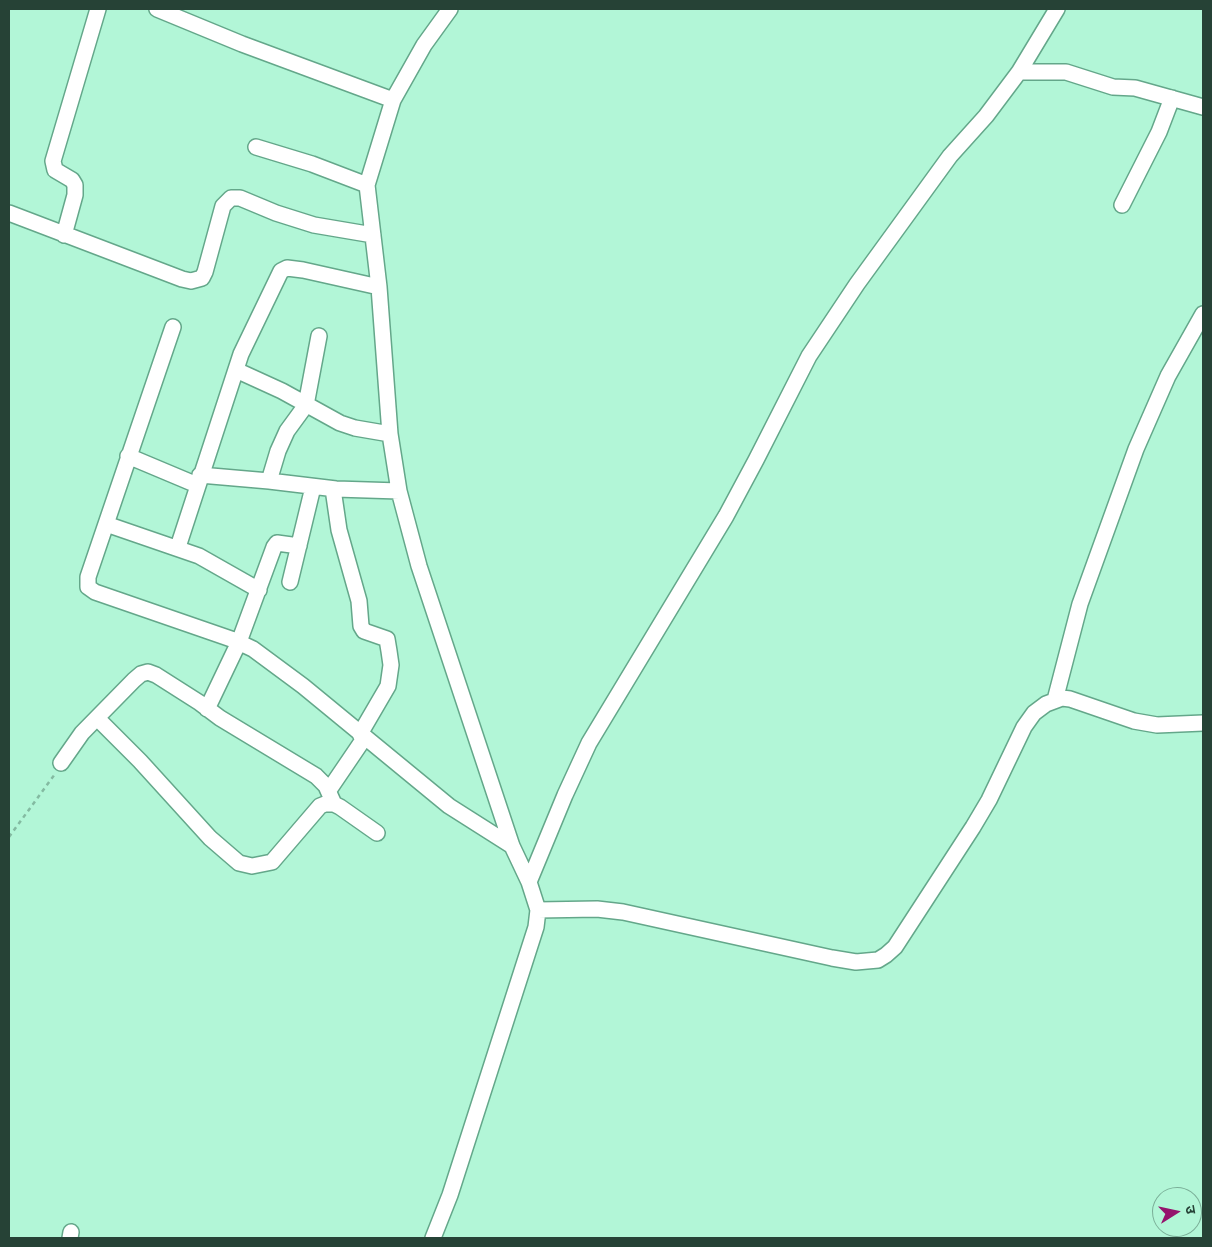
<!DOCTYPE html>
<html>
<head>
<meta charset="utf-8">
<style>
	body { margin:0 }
	#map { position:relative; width:1212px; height:1247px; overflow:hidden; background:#b2f6d7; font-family:"Roboto Serif","Noto Sans Devanagari",serif }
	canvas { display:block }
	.frame { position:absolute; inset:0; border:10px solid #264236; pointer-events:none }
	.north { position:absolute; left:1152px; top:1187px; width:50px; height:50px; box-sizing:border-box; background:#b2f6d7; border:1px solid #7aae97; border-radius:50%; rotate:80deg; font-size:14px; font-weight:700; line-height:20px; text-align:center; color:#264236 }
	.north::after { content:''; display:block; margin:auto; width:18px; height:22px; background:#95146d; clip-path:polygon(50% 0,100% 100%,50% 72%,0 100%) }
</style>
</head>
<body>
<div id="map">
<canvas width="1212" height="1247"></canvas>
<div class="frame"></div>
<div class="north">उ</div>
</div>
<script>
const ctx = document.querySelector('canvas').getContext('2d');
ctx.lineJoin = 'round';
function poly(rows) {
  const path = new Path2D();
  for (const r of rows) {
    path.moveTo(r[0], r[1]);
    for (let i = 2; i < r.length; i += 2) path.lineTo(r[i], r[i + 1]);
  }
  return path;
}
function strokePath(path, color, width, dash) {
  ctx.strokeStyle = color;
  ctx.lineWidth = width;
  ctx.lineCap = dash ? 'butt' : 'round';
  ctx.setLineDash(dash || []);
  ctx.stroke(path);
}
const path = poly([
	[9,837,55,774]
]);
const minor = poly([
	[157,9,242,44,393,100],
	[1019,72,1057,9],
	[256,147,312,164,367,185],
	[1122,205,1159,132,1172,98],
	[9,213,182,279,191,281,202,278,205,272,223,206,231,198,240,198,276,213,314,225,373,235],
	[64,235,75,195,75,185,72,180,55,170,53,161,98,9],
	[173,327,106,524,88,577,88,587,95,592,234,640,253,649,303,686,449,806,512,846],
	[236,370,282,391,340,423,355,428,390,434],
	[128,456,197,485],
	[200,475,269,481,336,489,399,491],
	[269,481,278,451,287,431,306,405,319,336],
	[333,489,339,530,359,601,361,626,364,631,387,639,389,651,391,665,388,686,360,734],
	[106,524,199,556,259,590],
	[178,547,241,354,281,271,287,268,303,270,379,287],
	[290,582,313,487],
	[1055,700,1080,604,1136,449,1168,376,1203,314],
	[207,709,239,642,274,547,277,543,299,546],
	[97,718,140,761,210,838,239,863,252,866,272,862,320,806,325,804,334,804,340,807,377,833],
	[61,763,82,733,134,680,141,674,148,672,156,675,200,703,220,718,316,776,326,786,334,804],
	[329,790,365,737],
	[529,882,565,795,589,743,726,516,756,460,809,356,857,284,950,156,986,116,1019,72,1066,72,1113,87,1135,88,1203,107],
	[538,910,597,909,623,912,832,958,856,962,878,960,886,955,895,947,973,827,989,800,1024,727,1034,713,1046,704,1062,698,1070,699,1134,721,1157,725,1203,723],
	[70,1238,71,1232],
	[433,1238,450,1195,536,927,538,910,529,882,512,846,419,566,399,491,390,434,379,287,367,185,393,100,424,45,450,9]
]);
strokePath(minor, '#64a78a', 18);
strokePath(path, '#83baa1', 2.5, [4, 4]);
strokePath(minor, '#fff', 15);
</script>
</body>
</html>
